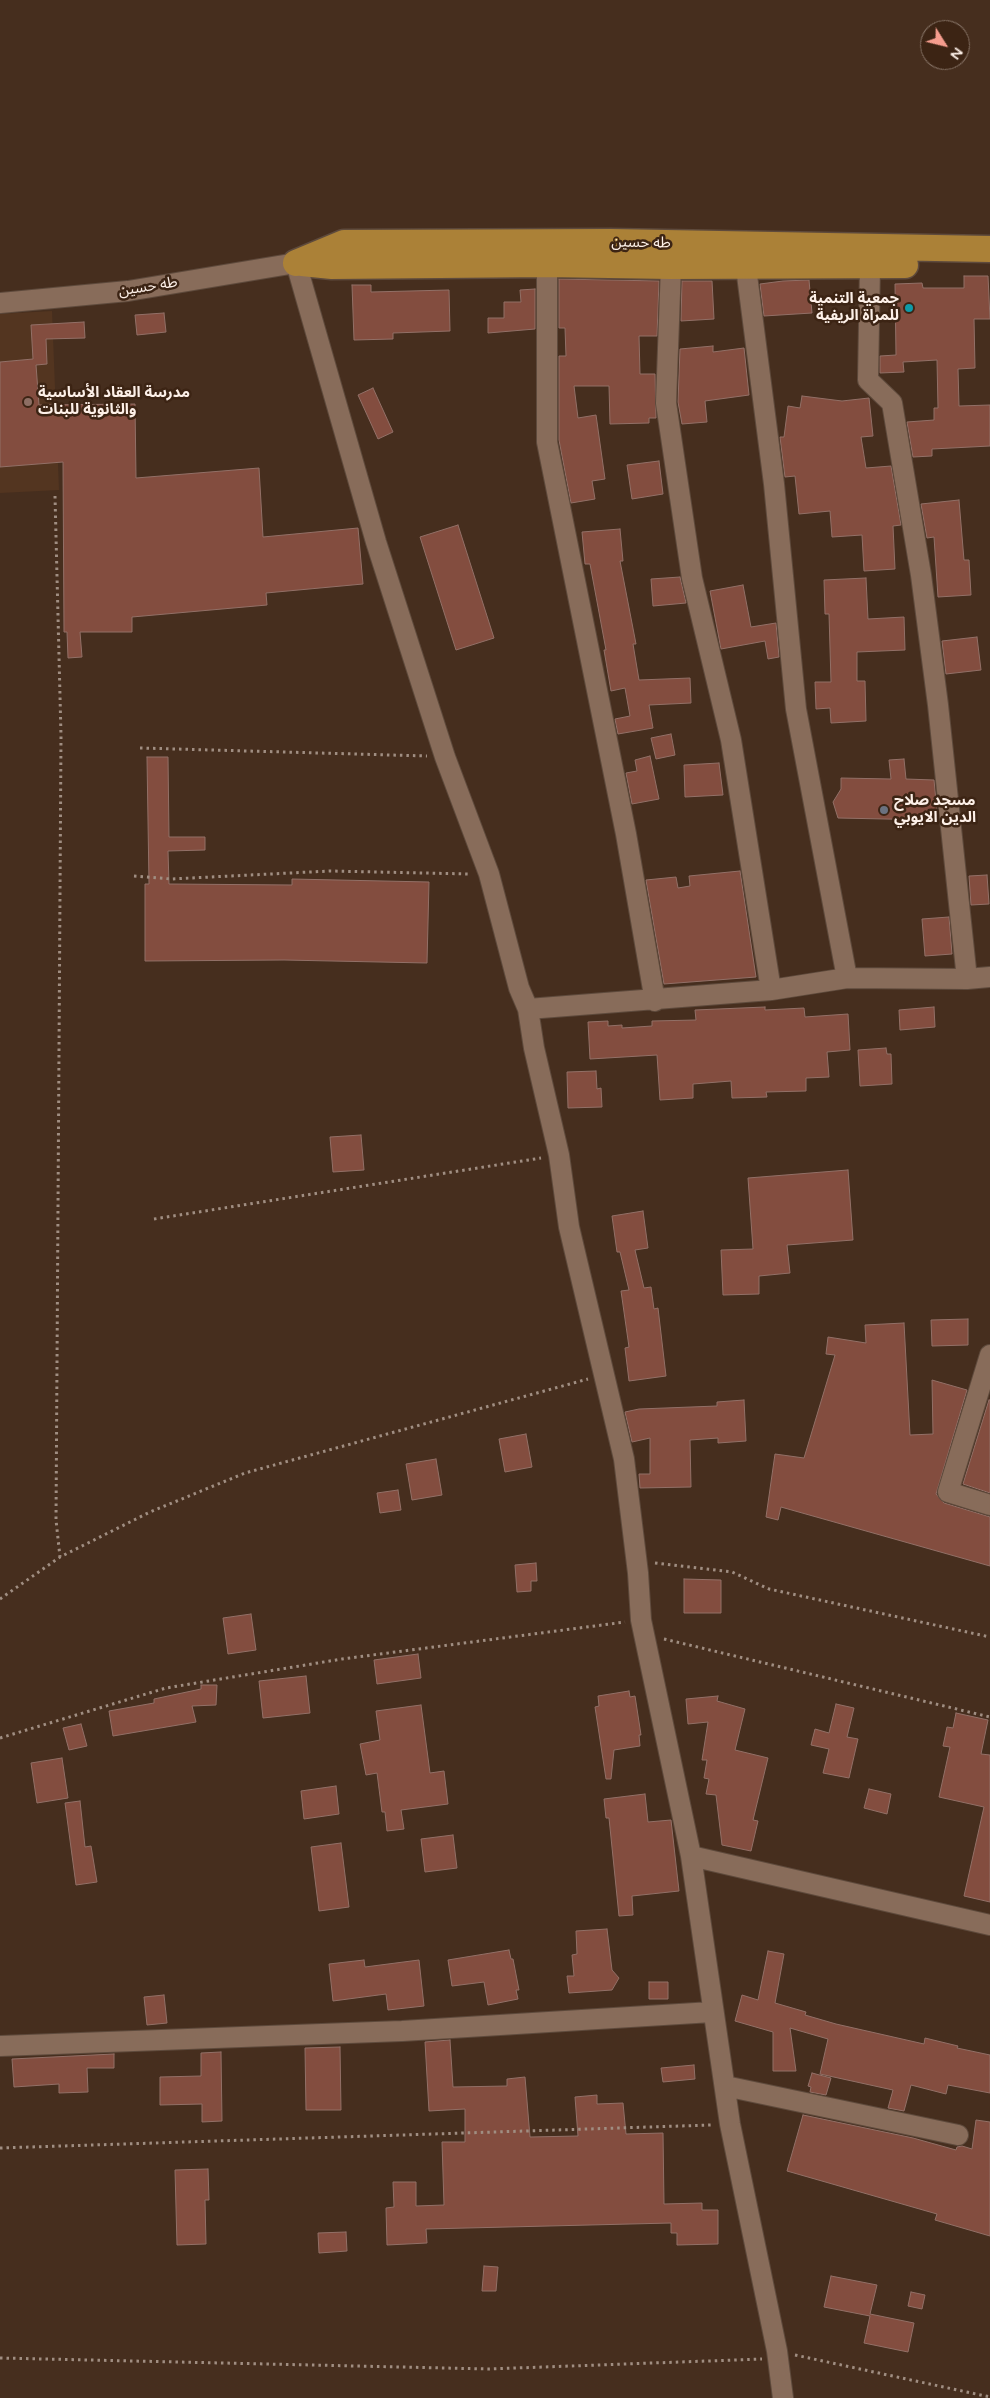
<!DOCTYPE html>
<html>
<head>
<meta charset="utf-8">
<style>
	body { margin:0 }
	#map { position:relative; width:990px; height:2398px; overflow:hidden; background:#462e1e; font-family:"Varela Round",sans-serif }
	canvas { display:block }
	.north { position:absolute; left:920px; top:20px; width:50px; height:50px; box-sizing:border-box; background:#3c2414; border:1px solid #897669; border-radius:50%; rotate:126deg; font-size:14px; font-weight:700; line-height:20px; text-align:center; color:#fdf0e8 }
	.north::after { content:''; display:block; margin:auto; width:18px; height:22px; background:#f59d8e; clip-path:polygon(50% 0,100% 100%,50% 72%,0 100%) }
</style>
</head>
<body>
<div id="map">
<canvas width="990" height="2398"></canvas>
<div class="north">N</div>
</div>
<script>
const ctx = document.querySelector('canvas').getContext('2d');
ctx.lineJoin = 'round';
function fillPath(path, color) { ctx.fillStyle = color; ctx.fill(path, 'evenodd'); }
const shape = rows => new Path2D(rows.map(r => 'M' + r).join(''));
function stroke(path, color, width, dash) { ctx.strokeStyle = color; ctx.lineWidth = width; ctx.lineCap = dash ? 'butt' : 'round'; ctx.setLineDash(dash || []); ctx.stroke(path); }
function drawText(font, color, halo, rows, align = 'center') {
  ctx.font = font + ' "Varela Round","Noto Sans Arabic",sans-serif'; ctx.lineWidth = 5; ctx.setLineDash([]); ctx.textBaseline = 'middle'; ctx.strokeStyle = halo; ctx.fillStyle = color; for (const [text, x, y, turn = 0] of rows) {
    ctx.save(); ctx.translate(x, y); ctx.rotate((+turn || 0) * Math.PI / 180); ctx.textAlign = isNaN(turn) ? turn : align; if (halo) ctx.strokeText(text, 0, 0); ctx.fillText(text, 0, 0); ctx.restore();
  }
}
const built = shape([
	[52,311,59,490,0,493,0,314]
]);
const building = shape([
	[964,276,988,276,990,319,974,319,975,368,958,369,959,406,990,405,990,446,932,449,932,456,913,457,907,422,934,420,934,408,938,408,937,360,903,362,904,372,880,373,880,356,896,355,895,284,922,283,923,288,964,288,964,276],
	[559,279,659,281,657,336,639,336,640,374,655,374,656,418,649,418,649,423,610,424,609,386,574,386,578,418,596,415,605,479,592,481,595,499,571,503,559,440,559,356,566,356,565,328,559,328,559,279],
	[809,280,812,313,764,316,760,284,783,281,809,280],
	[682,281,712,281,714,319,681,321,682,281],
	[352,285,371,285,371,292,449,290,450,331,393,333,393,339,354,340,352,285],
	[535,289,535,329,488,333,488,318,504,318,504,302,521,302,520,290,535,289],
	[164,313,166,332,137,335,135,315,164,313],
	[84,322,85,338,46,339,47,364,36,365,39,405,135,404,136,478,259,468,263,537,358,528,363,584,266,593,267,605,132,617,132,632,80,632,82,657,68,658,67,632,64,632,63,462,0,467,0,362,33,359,31,325,84,322],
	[713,346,713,352,744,348,749,395,705,401,707,422,682,424,678,402,680,349,713,346],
	[373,388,393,432,378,439,358,395,373,388],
	[802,396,842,401,869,398,873,436,861,437,866,468,891,466,901,525,893,526,895,569,864,571,862,535,832,537,830,511,799,514,795,476,785,477,780,437,784,437,788,406,800,408,802,396],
	[659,461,663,494,632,499,627,465,659,461],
	[959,500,964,560,969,560,971,595,938,597,934,537,927,538,921,504,959,500],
	[458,525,494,638,456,650,420,537,458,525],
	[620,529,623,561,620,561,636,644,633,644,639,680,690,678,691,703,649,705,653,728,618,734,615,719,630,716,625,688,611,691,604,650,606,650,590,564,585,564,582,532,620,529],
	[680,577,686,603,653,606,651,579,680,577],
	[866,578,868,619,904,617,905,650,857,652,857,681,865,681,866,721,831,723,830,708,816,709,815,682,831,682,829,614,825,614,824,580,866,578],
	[743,585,751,627,776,623,779,657,768,659,765,641,721,649,710,591,743,585],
	[977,637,981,670,946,674,942,641,977,637],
	[671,734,675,755,656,759,651,738,671,734],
	[650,756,659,799,632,804,626,773,637,771,635,760,650,756],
	[147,757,168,757,169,837,205,837,205,850,168,851,169,884,292,885,292,879,429,882,427,963,284,960,145,961,145,884,149,884,147,757],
	[904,759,906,779,934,780,937,812,933,812,933,820,838,818,833,802,841,789,841,778,891,779,889,760,904,759],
	[719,763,723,795,685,797,684,765,719,763],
	[740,871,756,977,664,984,646,880,676,877,678,888,690,886,689,876,740,871],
	[987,875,989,904,971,905,969,876,987,875],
	[949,917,952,954,925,956,922,919,949,917],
	[765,1007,765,1010,804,1008,805,1017,848,1014,850,1050,827,1052,829,1077,806,1078,806,1091,766,1092,767,1097,732,1098,731,1081,693,1084,693,1098,660,1100,657,1055,590,1059,588,1022,608,1021,608,1026,622,1025,622,1028,652,1026,652,1021,696,1020,695,1010,765,1007],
	[934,1007,935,1027,900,1030,899,1010,934,1007],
	[886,1048,887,1054,891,1054,892,1084,860,1086,858,1050,886,1048],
	[596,1071,597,1089,601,1088,602,1107,568,1108,567,1072,596,1071],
	[361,1135,364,1170,333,1172,330,1137,361,1135],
	[848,1170,853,1240,787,1245,790,1273,759,1276,759,1294,723,1295,721,1250,753,1249,748,1178,848,1170],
	[643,1211,648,1248,635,1250,644,1288,651,1287,654,1309,658,1308,666,1376,629,1381,625,1348,629,1347,621,1291,629,1290,620,1252,617,1252,612,1216,643,1211],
	[968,1319,968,1345,932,1346,931,1320,968,1319],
	[904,1323,910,1435,933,1434,932,1380,967,1390,936,1494,944,1503,990,1517,990,1566,781,1507,778,1520,766,1517,775,1454,804,1458,835,1355,826,1354,828,1337,866,1343,865,1325,904,1323],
	[744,1400,746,1441,718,1443,718,1438,690,1440,691,1487,640,1488,639,1474,650,1474,650,1438,632,1442,625,1412,639,1409,717,1406,717,1402,744,1400],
	[989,1400,990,1400,990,1493,963,1484,989,1400],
	[526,1434,532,1467,505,1472,499,1439,526,1434],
	[436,1459,442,1495,412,1500,406,1464,436,1459],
	[398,1490,401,1510,380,1513,377,1493,398,1490],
	[536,1563,537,1581,531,1581,531,1591,517,1592,515,1565,536,1563],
	[684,1579,721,1580,721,1613,684,1613,684,1579],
	[251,1614,256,1650,228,1654,223,1618,251,1614],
	[418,1654,421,1678,377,1684,374,1660,418,1654],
	[306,1676,310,1713,263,1718,259,1681,306,1676],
	[201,1685,217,1685,216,1705,192,1706,196,1722,113,1736,109,1711,154,1703,154,1699,201,1689,201,1685],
	[629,1691,630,1697,635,1696,641,1735,639,1735,640,1746,614,1750,611,1779,606,1779,595,1707,599,1706,598,1696,629,1691],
	[718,1696,717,1701,745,1709,735,1750,768,1758,753,1820,758,1821,751,1851,722,1845,716,1795,706,1794,709,1779,704,1778,707,1760,702,1760,708,1722,688,1724,686,1699,718,1696],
	[836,1704,854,1708,847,1737,858,1739,849,1778,823,1773,829,1749,811,1745,815,1729,829,1733,836,1704],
	[421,1705,430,1773,444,1771,448,1804,401,1810,404,1829,387,1831,385,1812,382,1812,377,1773,366,1775,360,1744,380,1740,376,1711,421,1705],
	[956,1713,988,1720,981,1754,990,1755,990,1902,964,1896,984,1807,939,1797,950,1747,943,1746,947,1727,953,1728,956,1713],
	[81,1724,87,1746,69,1750,63,1728,81,1724],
	[62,1758,68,1798,37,1803,31,1763,62,1758],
	[336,1786,339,1814,304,1819,301,1791,336,1786],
	[869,1789,891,1794,887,1814,864,1808,869,1789],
	[645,1794,648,1822,671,1820,679,1891,632,1896,633,1915,619,1916,609,1818,606,1818,604,1799,645,1794],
	[80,1801,85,1847,91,1846,97,1882,76,1885,65,1803,80,1801],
	[453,1835,457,1868,425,1872,421,1839,453,1835],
	[341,1843,349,1907,319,1911,311,1847,341,1843],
	[607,1929,612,1970,619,1978,612,1990,569,1993,567,1976,574,1976,572,1955,577,1954,576,1931,607,1929],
	[509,1950,511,1959,513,1959,519,1990,516,1990,518,1999,488,2005,484,1982,452,1986,448,1960,509,1950],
	[768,1951,784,1954,775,2003,806,2012,805,2015,836,2024,924,2044,925,2038,958,2046,957,2048,990,2055,990,2093,948,2085,946,2094,911,2085,904,2111,888,2108,893,2090,820,2074,828,2039,790,2028,796,2071,773,2071,773,2032,735,2021,742,1995,758,2000,768,1951],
	[364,1960,365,1967,419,1960,424,2006,388,2010,386,1994,333,2001,329,1964,364,1960],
	[649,1982,668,1982,668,1999,649,1999,649,1982],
	[164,1995,167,2023,147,2025,144,1997,164,1995],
	[450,2040,453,2087,507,2086,507,2079,525,2077,530,2137,578,2136,575,2097,597,2095,597,2104,623,2103,626,2134,663,2133,664,2204,702,2203,702,2210,718,2210,718,2244,677,2245,677,2233,671,2233,671,2223,426,2229,427,2243,387,2245,386,2208,394,2207,393,2182,416,2182,416,2206,444,2205,442,2142,465,2142,465,2109,429,2111,425,2042,450,2040],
	[340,2047,341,2110,306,2110,305,2048,340,2047],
	[221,2052,222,2121,202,2122,202,2104,160,2105,160,2077,201,2076,201,2053,221,2052],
	[114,2054,114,2068,87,2068,88,2092,59,2093,59,2084,14,2087,12,2059,114,2054],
	[694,2065,695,2079,663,2082,661,2068,694,2065],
	[812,2073,831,2078,826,2095,810,2092,811,2087,808,2086,812,2073],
	[803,2115,913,2138,956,2150,957,2147,962,2146,972,2149,976,2120,990,2122,990,2236,935,2220,937,2214,787,2171,803,2115],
	[208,2169,209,2200,205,2200,206,2244,177,2245,175,2170,208,2169],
	[346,2232,347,2251,319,2253,318,2233,346,2232],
	[484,2266,498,2267,496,2291,482,2291,484,2266],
	[831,2276,877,2285,870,2314,914,2323,908,2352,864,2343,870,2316,824,2307,831,2276],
	[911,2292,925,2295,922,2309,908,2306,911,2292]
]);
const path = shape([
	[55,496,61,736,56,1520,60,1557],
	[140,748,427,756],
	[134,876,171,879,330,871,471,874],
	[154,1219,541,1158],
	[655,1563,732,1572,769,1589,990,1637],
	[0,1599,60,1557,150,1512,245,1473,588,1379],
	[664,1639,990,1717],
	[0,1738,166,1688,342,1659,625,1622],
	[0,2148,711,2125],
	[795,2355,990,2397],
	[0,2358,489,2369,762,2359]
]);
const minor = shape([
	[744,252,774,484,796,709,847,978],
	[547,264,547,442,626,834,655,1001],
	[671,266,666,403,692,578,731,740,771,990],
	[870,266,868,380,892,403,921,575,938,705,967,979],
	[0,303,128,291,296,263,376,542,445,757,489,874,519,988,528,1009,534,1048,559,1155,569,1227,624,1459,638,1573,641,1620,691,1856,730,2124,777,2351,783,2398],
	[528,1009,771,990,847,978,967,979,990,977],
	[990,1355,948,1492,990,1505],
	[691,1856,990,1925],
	[0,2046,402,2031,712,2012],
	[725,2086,958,2135]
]);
const major = shape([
	[296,263,344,243,611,242,990,249],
	[302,263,332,266,547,264,671,266,905,265]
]);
const markers = [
	[909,308,5,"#0f9aa8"],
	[28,402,5,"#8d6e63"],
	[884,810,5,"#6b7280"]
];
const streetNames = [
	["طه حسين",641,243,1],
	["طه حسين",148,287,-9]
];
const poiNames = [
	["جمعية التنمية",899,299,"right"],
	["للمراة الريفية",899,316,"right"],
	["مدرسة العقاد الأساسية",38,393],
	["والثانوية للبنات",38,410],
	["مسجد صلاح",894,801],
	["الدين الايوبي",894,818]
];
fillPath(built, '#533520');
fillPath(building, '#834d3f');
stroke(building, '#927067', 1);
stroke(minor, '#5e4a3c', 22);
stroke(major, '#5e4a3c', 29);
stroke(path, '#a08e82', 3, [2.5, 4]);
stroke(minor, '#886c5a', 20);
stroke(major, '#ab8137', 26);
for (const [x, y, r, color] of markers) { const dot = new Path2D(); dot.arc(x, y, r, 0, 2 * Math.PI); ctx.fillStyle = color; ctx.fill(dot); stroke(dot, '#3c2414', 2); }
drawText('15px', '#fdf0e8', '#3c2414', streetNames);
drawText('bold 15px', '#fdf0e8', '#3c2414', poiNames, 'left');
</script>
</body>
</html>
